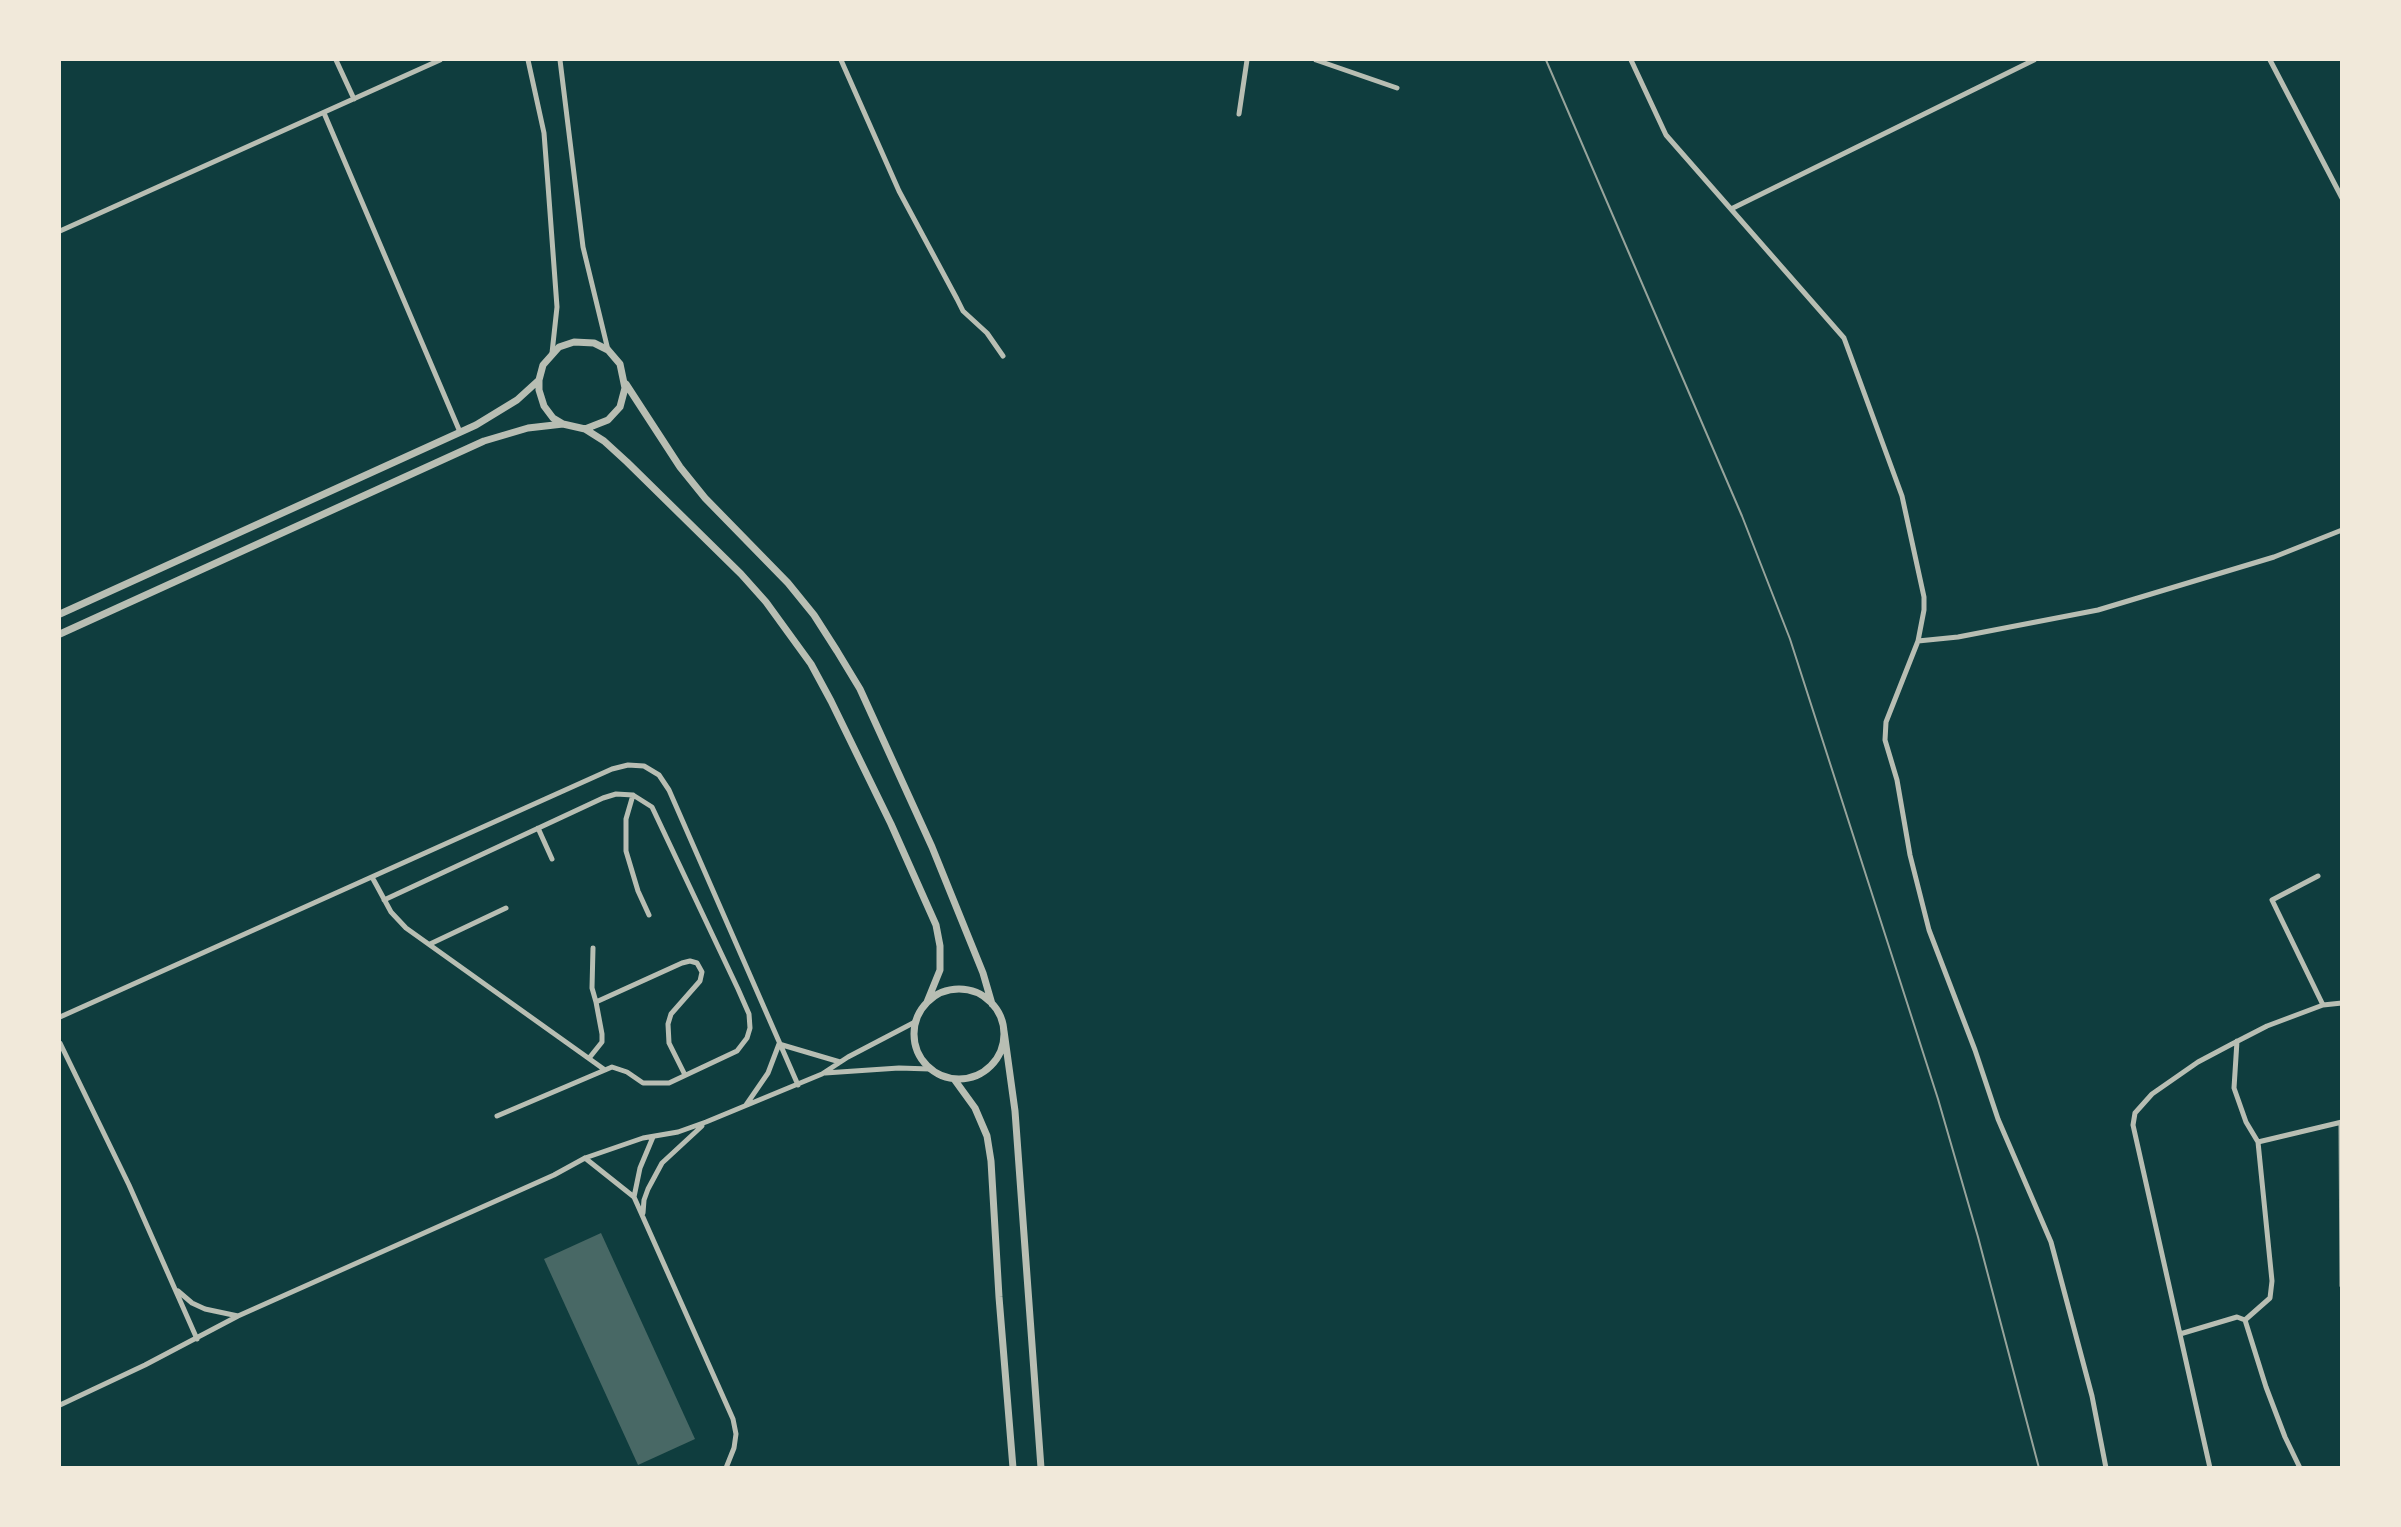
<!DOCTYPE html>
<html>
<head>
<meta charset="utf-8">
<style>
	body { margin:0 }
	#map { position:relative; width:2401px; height:1527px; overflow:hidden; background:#0f3d3e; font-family:"IBM Plex Sans",sans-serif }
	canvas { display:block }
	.frame { position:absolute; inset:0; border:61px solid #f1e9da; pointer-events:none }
</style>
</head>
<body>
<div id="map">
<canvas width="2401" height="1527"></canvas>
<div class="frame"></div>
</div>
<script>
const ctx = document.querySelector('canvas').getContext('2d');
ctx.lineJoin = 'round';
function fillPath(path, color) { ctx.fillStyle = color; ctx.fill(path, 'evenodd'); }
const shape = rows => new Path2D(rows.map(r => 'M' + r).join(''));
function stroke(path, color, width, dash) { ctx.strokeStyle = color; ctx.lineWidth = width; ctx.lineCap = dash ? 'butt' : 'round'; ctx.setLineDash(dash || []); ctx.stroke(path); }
const building = shape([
	[601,1233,695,1439,638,1465,544,1259]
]);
const minor = shape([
	[336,60,354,99],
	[528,60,544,133,548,185,557,307,552,353],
	[560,60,583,247,608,350],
	[841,60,899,191,957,299,963,311,987,333,1003,356],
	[1316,60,1397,88],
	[1631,60,1666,135,1844,338,1902,496,1924,597,1924,610,1918,641,1886,722,1885,740,1897,780,1910,855,1929,930,1975,1050,1998,1119,2051,1242,2092,1396,2106,1468],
	[2270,60,2342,198],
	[324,113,460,432],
	[1239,114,1247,60],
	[1731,209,2034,60],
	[60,231,440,60],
	[1918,641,1958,637,2098,610,2274,557,2342,530],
	[633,795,626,819,626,851,638,891,649,915],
	[538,828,552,859],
	[2318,876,2272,900,2323,1005],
	[372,877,378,888,391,912,406,928,605,1070,612,1067,627,1072,643,1083,669,1083,737,1051,747,1038,750,1028,749,1014,738,989,652,807,633,795,616,794,603,798,384,900],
	[430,944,506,908],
	[593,948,592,988,596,1002,682,963,690,961,697,963,702,972,700,981,671,1014,668,1024,669,1043,685,1075],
	[60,1017,612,769,628,765,644,766,659,775,669,790,798,1085],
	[2237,1041,2234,1088,2246,1122,2258,1142,2342,1122],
	[60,1043,129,1185,197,1339],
	[590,1057,602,1042,602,1034,596,1002],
	[825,1073,899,1068,930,1069],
	[746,1105,768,1073,779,1044,840,1062],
	[497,1116,605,1070],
	[2341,1122,2342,1286],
	[585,1158,634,1197,733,1419,736,1434,734,1448,726,1468],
	[634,1197,640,1168,653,1137],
	[643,1213,644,1200,648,1189,662,1163,702,1126],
	[178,1291,192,1303,205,1309,238,1316],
	[2245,1320,2266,1387,2285,1437,2300,1468],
	[2180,1334,2237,1317,2245,1320,2270,1298,2272,1281,2258,1142],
	[60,1405,145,1365,238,1316,554,1175,585,1158,643,1138,678,1132,706,1122,822,1074,848,1057,915,1022],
	[2210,1468,2133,1125,2135,1113,2152,1094,2198,1062,2232,1044,2267,1026,2323,1005,2342,1003]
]);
const tertiary = shape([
	[626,384,680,467,705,498,788,583,814,615,837,651,860,689,932,847,983,973,992,1004],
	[585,429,604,441,627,462,741,574,766,602,811,664,831,701,891,824,936,925,940,946,940,970,927,1002],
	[60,614,476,425,517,400,539,380,543,365,559,347,574,342,594,343,608,350,620,364,625,388,620,407,608,420,585,429,563,424,553,418,544,406,539,390,539,380],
	[60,634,484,441,528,428,563,424],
	'914 1034a45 45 0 1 1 90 0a45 45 0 1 1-90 0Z',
	[1004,1031,1015,1111,1041,1468],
	[954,1079,975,1108,987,1136,991,1161,999,1297,1013,1468]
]);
const tram = shape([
	[1546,60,1742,516,1790,639,1938,1099,1978,1237,2039,1468]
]);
fillPath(building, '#486865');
stroke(minor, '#b8beb3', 5);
stroke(tertiary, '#b8beb3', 7);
stroke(tram, '#97a49c', 2);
</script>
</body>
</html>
